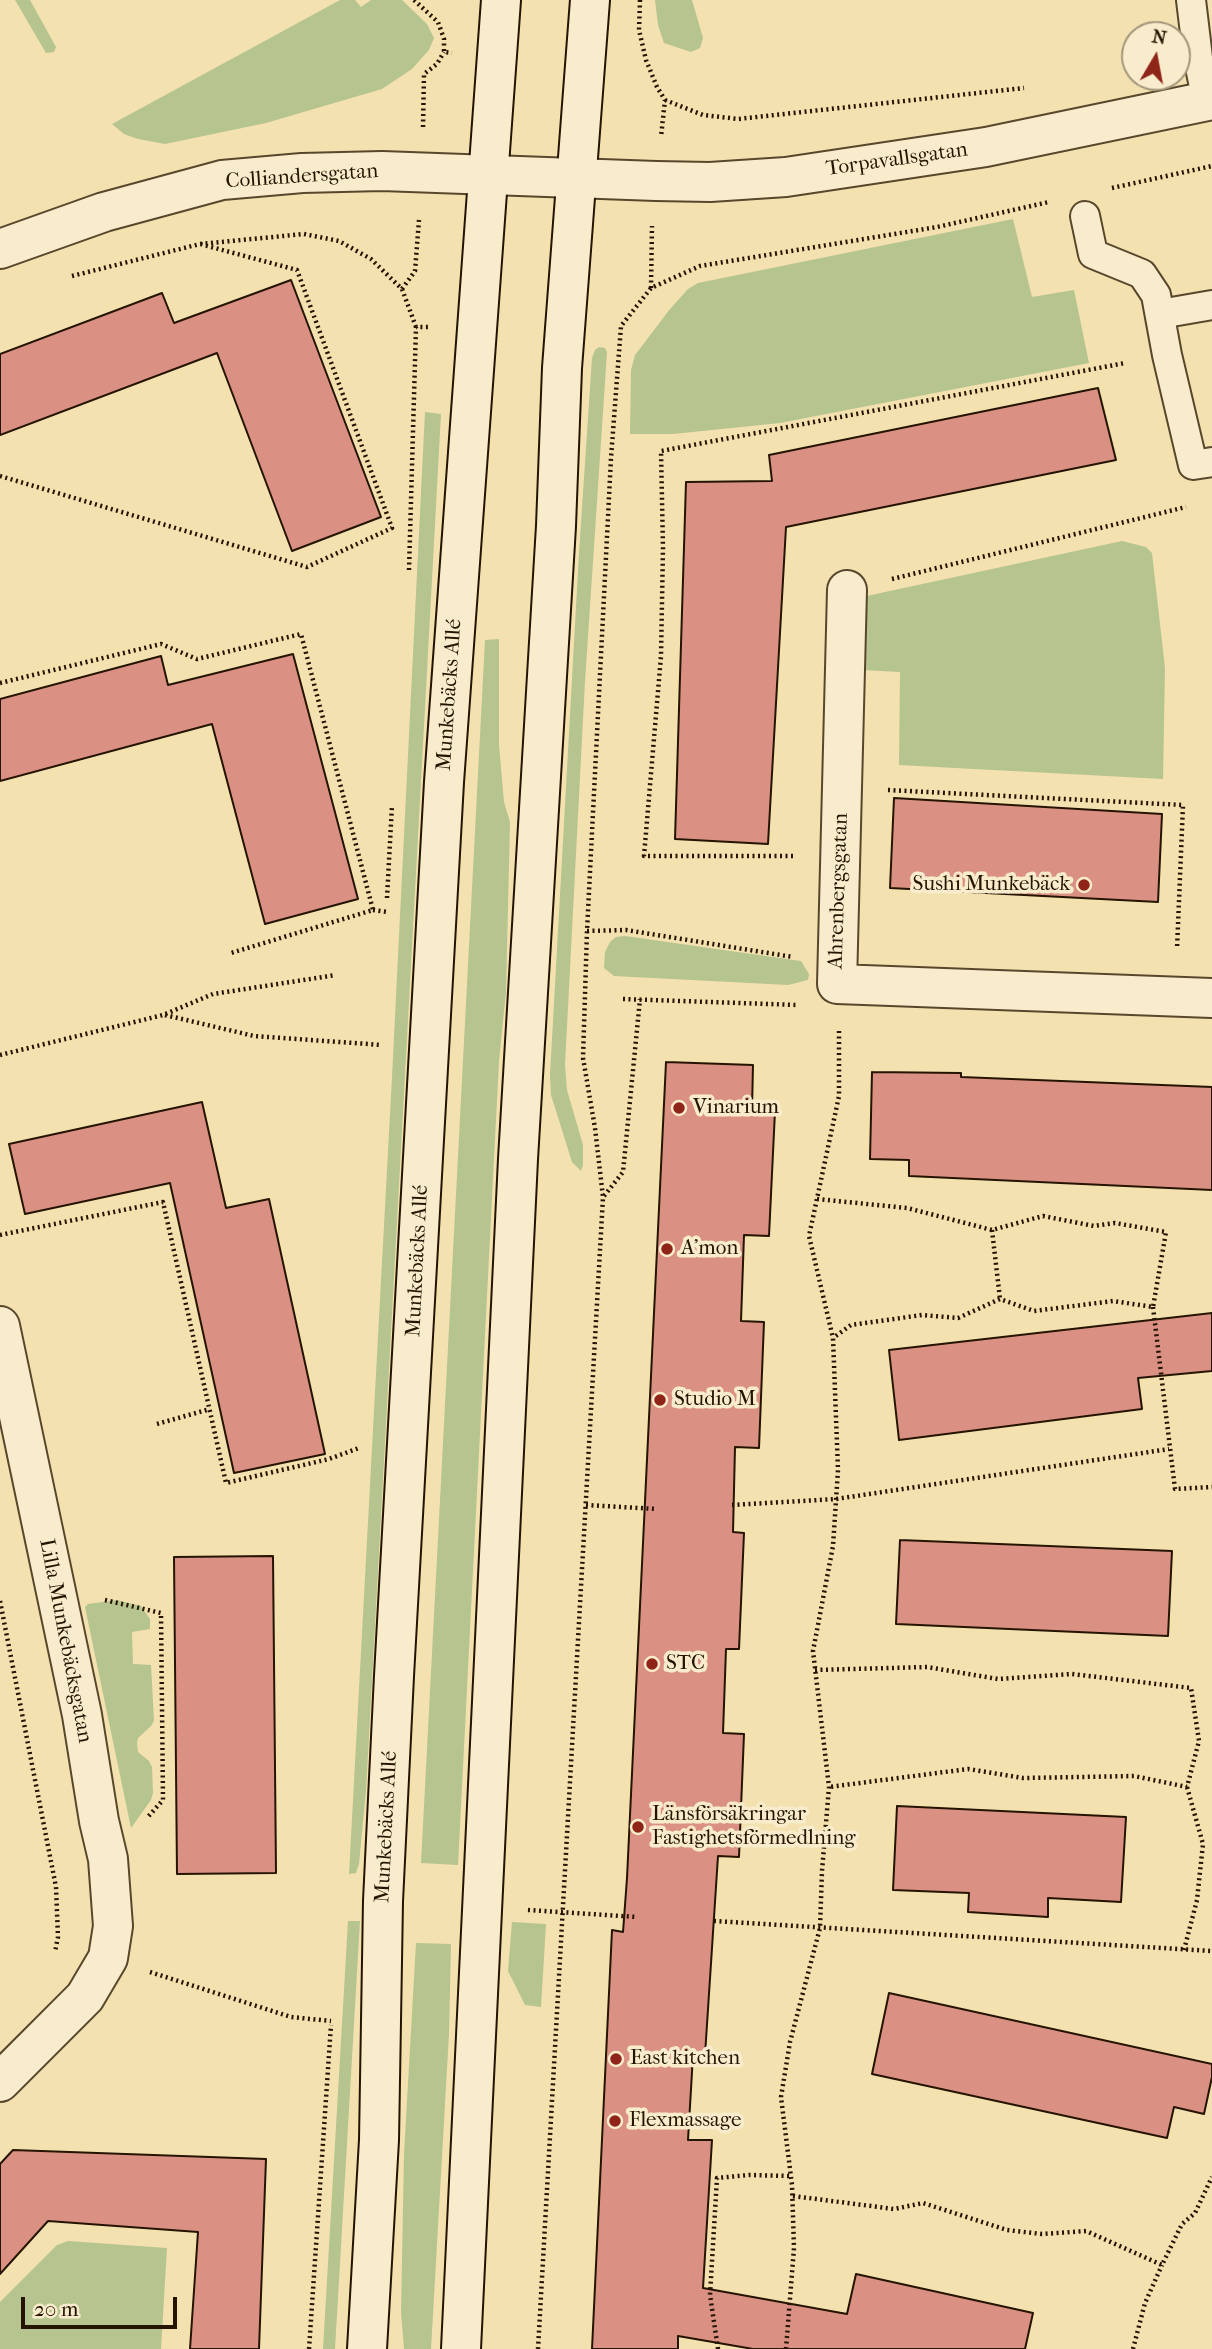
<!DOCTYPE html>
<html>
<head>
<meta charset="utf-8">
<style>
	body { margin:0 }
	#map { position:relative; width:1212px; height:2349px; overflow:hidden; background:#f4e1b0; font-family:"IM FELL French Canon",serif }
	canvas { display:block }
	.north { position:absolute; left:1121px; top:21px; width:70px; height:70px; box-sizing:border-box; background:#f8eccc; border:2px solid #a3967a; border-radius:50%; rotate:10deg; font-size:19px; font-weight:700; line-height:28px; text-align:center; color:#241400 }
	.north::after { content:''; display:block; margin:auto; width:24px; height:32px; background:#8f2418; clip-path:polygon(50% 0,100% 100%,50% 72%,0 100%) }
	.scale { position:absolute; left:21px; top:2297px; width:156px; height:32px; box-sizing:border-box; border:4px solid #241400; border-top:0; padding-left:9px; font-size:21px; line-height:24px; white-space:nowrap; color:#241400; -webkit-text-stroke:5px #f8eccc; paint-order:stroke }
</style>
</head>
<body>
<div id="map">
<canvas width="1212" height="2349"></canvas>
<div class="north">N</div>
<div class="scale">20 m</div>
</div>
<script>
const ctx = document.querySelector('canvas').getContext('2d');
ctx.lineJoin = 'round';
function fillPath(path, color) { ctx.fillStyle = color; ctx.fill(path, 'evenodd'); }
const shape = rows => new Path2D(rows.map(r => 'M' + r).join(''));
function stroke(path, color, width, dash) { ctx.strokeStyle = color; ctx.lineWidth = width; ctx.lineCap = dash ? 'butt' : 'round'; ctx.setLineDash(dash || []); ctx.stroke(path); }
function drawText(font, color, halo, rows, align = 'center') {
  ctx.font = font + ' "IM FELL French Canon",serif'; ctx.lineWidth = 7; ctx.setLineDash([]); ctx.textBaseline = 'middle'; ctx.strokeStyle = halo; ctx.fillStyle = color; for (const [text, x, y, turn = 0] of rows) {
    ctx.save(); ctx.translate(x, y); ctx.rotate((+turn || 0) * Math.PI / 180); ctx.textAlign = isNaN(turn) ? turn : align; if (halo) ctx.strokeText(text, 0, 0); ctx.fillText(text, 0, 0); ctx.restore();
  }
}
const green = shape([
	[15,0,30,0,56,47,54,52,46,53],
	[340,0,355,0,361,7,371,0,402,0,427,24,434,38,429,50,412,69,382,89,266,123,165,144,138,139,124,134,112,124],
	[655,0,692,0,703,38,700,48,691,52,664,43,658,25],
	[1013,219,1032,297,1074,290,1089,363,780,423,673,434,630,434,631,370,635,355,670,309,688,289,698,283],
	[599,347,605,348,607,352,585,681,565,1065,567,1090,583,1145,583,1165,581,1171,572,1162,551,1095,550,1075,579,553,592,358,595,350],
	[425,412,441,414,366,1791,359,1864,356,1873,349,1874,392,1077],
	[1122,541,1146,547,1152,553,1165,668,1163,779,899,765,900,672,861,670,862,597],
	[499,639,499,745,504,802,510,822,506,992,499,1061,458,1865,421,1863,485,640],
	[625,936,801,961,809,974,808,980,788,985,614,976,604,968,605,952,610,942,616,937],
	[117,1600,141,1606,150,1619,150,1629,132,1632,133,1664,151,1665,154,1721,151,1726,138,1738,137,1743,138,1752,149,1761,152,1767,153,1793,151,1800,131,1828,85,1607,88,1604],
	[348,1921,360,1921,335,2349,323,2349],
	[512,1922,546,1924,541,2007,525,2005,508,1971],
	[416,1943,451,1944,449,2034,431,2349,404,2349,401,2312,404,2154],
	[68,2241,167,2248,161,2349,0,2349,0,2302,57,2245]
]);
const building = shape([
	[291,280,381,517,292,551,217,353,0,435,0,354,162,293,174,323,291,280],
	[1098,388,1116,460,786,527,768,844,675,839,686,482,772,481,769,455,1098,388],
	[293,654,358,899,265,924,212,724,0,781,0,699,161,656,168,685,293,654],
	[894,798,1162,814,1158,902,890,888,894,798],
	[666,1062,753,1065,752,1110,775,1111,769,1236,744,1235,741,1321,764,1322,759,1448,735,1447,733,1532,744,1533,739,1649,726,1649,723,1733,744,1734,739,1857,718,1856,705,2055,693,2055,688,2140,712,2140,703,2288,847,2314,856,2274,1033,2313,1025,2349,753,2349,678,2336,678,2349,592,2349,612,1930,623,1932,627,1878,666,1062],
	[872,1072,961,1073,961,1077,1212,1087,1212,1190,909,1176,909,1160,870,1159,872,1072],
	[202,1102,226,1208,269,1199,325,1454,234,1473,170,1183,25,1214,9,1144,202,1102],
	[1212,1313,1212,1371,1138,1378,1142,1409,899,1440,889,1350,1212,1313],
	[900,1540,1172,1551,1168,1636,896,1624,900,1540],
	[273,1556,276,1873,177,1874,174,1557,273,1556],
	[897,1806,1126,1817,1121,1902,1048,1898,1048,1917,968,1912,969,1893,893,1890,897,1806],
	[889,1993,1212,2064,1212,2077,1204,2114,1174,2107,1167,2138,872,2074,889,1993],
	[13,2150,266,2159,259,2349,190,2349,198,2232,48,2221,0,2274,0,2164,13,2150]
]);
const path = shape([
	[414,0,438,22,444,39,444,52,452,53],
	[640,0,639,30,646,60,657,87,665,100,661,137],
	[665,100,703,115,738,119,1024,88],
	[423,127,424,74,437,64,444,52],
	[1112,188,1212,166],
	[72,276,200,244,304,234,339,241,371,259,402,289,416,327],
	[651,288,652,226],
	[402,289,415,271,419,220],
	[0,476,307,567,392,528,297,270,200,244],
	[409,570,416,327,431,327],
	[892,579,1186,507],
	[0,683,161,644,197,659,301,634,373,910,231,953],
	[888,790,1183,805,1177,949],
	[793,856,644,856,661,656,663,548,661,451,1125,363],
	[387,898,392,805],
	[373,910,387,912],
	[587,931,626,930,793,957],
	[623,999,797,1005],
	[165,1015,254,1036,382,1045],
	[0,1055,163,1015,213,994,336,975],
	[604,1196,623,1172,640,999],
	[817,1199,907,1208,992,1230,1043,1216,1094,1226,1115,1223,1166,1232,1153,1307,1113,1301,1034,1311,1000,1299,958,1318,922,1315,851,1325,833,1338],
	[992,1230,1000,1299],
	[0,1235,163,1202,226,1483,329,1459,359,1448],
	[1153,1307,1175,1489,1212,1487],
	[157,1424,210,1409],
	[586,1505,657,1509],
	[732,1505,836,1499,1169,1449],
	[105,1600,161,1613,163,1800,147,1818],
	[0,1601,56,1887,58,1937,55,1952],
	[815,1670,927,1667,998,1679,1072,1674,1191,1688,1199,1741,1187,1787,1134,1776,1023,1778,968,1769,829,1787],
	[528,1910,637,1917],
	[714,1921,1212,1951],
	[1184,1950,1197,1900,1203,1844,1187,1787],
	[150,1972,291,2017,331,2021],
	[793,2196,894,2209,923,2203,1007,2230,1042,2234,1086,2231,1162,2265,1182,2224,1195,2213,1212,2177],
	[309,2349,331,2025],
	[538,2349,603,1197,595,1128,583,1058,587,931,611,458,621,326,651,288,700,266,937,227,1049,202],
	[718,2349,710,2295,717,2178,749,2175,791,2176],
	[786,2349,794,2248,792,2185,781,2097,790,2042,820,1928,822,1871,829,1787,813,1651,833,1546,838,1470,833,1338,809,1236,839,1096,839,1029],
	[1133,2349,1145,2303,1162,2265]
]);
const lane = shape([
	[1191,0,1198,58,1207,101],
	[1085,216,1093,254,1142,274,1156,295,1167,355,1193,465,1212,462],
	[1160,314,1212,305]
]);
const street = shape([
	[0,249,104,212,222,180,302,173,382,171,656,181,710,182,786,177,986,147,1212,100],
	[847,590,837,984,1212,998],
	[0,1326,82,1715,99,1821,108,1859,113,1926,108,1958,85,1997,0,2082]
]);
const secondary = shape([
	[367,2349,379,2140,383,1901,394,1676,444,782,501,0],
	[461,2349,518,1159,556,526,562,368,590,0]
]);
const markers = [
	[1084,885,7,"#8f2418"],
	[679,1108,7,"#8f2418"],
	[667,1249,7,"#8f2418"],
	[660,1400,7,"#8f2418"],
	[652,1664,7,"#8f2418"],
	[638,1827,7,"#8f2418"],
	[616,2059,7,"#8f2418"],
	[615,2121,7,"#8f2418"]
];
const streetNames = [
	["Torpavallsgatan",897,160,-8],
	["Colliandersgatan",302,177,-4],
	["Munkebäcks Allé",450,695,-86],
	["Ahrenbergsgatan",839,891,-88],
	["Munkebäcks Allé",418,1261,-87],
	["Lilla Munkebäcksgatan",65,1641,79],
	["Munkebäcks Allé",387,1827,-87]
];
const poiNames = [
	["Sushi Munkebäck",1070,885,"right"],
	["Vinarium",693,1108],
	["A'mon",681,1249],
	["Studio M",674,1400],
	["STC",666,1664],
	["Länsförsäkringar",652,1815],
	["Fastighetsförmedlning",652,1839],
	["East kitchen",630,2059],
	["Flexmassage",629,2121]
];
fillPath(green, '#b6c48f');
fillPath(building, '#da9183');
stroke(building, '#241400', 2);
stroke(lane, '#58472c', 32);
stroke(street, '#58472c', 42);
stroke(secondary, '#241400', 42);
stroke(path, '#241400', 4.5, [2, 3.5]);
stroke(lane, '#f8eccc', 28);
stroke(street, '#f8eccc', 38);
stroke(secondary, '#f8eccc', 38);
for (const [x, y, r, color] of markers) { const dot = new Path2D(); dot.arc(x, y, r, 0, 2 * Math.PI); ctx.fillStyle = color; ctx.fill(dot); stroke(dot, '#f8eccc', 2.5); }
drawText('21px', '#241400', '#f8eccc', streetNames);
drawText('21px', '#241400', '#f8eccc', poiNames, 'left');
</script>
</body>
</html>
